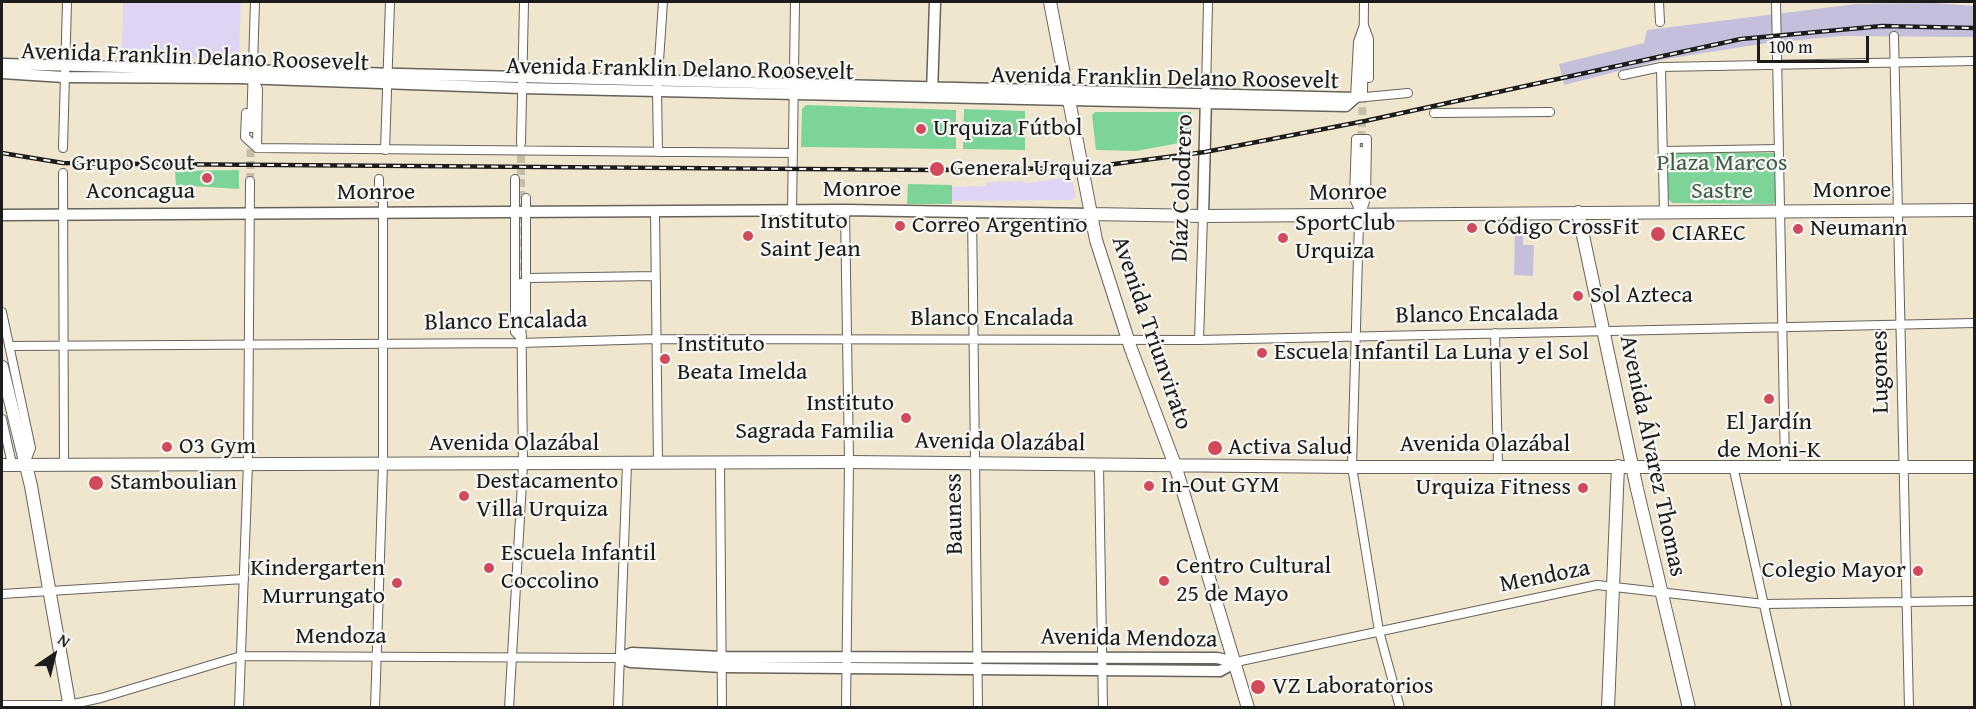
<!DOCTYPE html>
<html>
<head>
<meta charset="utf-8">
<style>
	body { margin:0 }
	#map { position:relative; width:1976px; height:709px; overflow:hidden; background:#efe6cd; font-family:"Gentium Book Plus",serif }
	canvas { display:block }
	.frame { position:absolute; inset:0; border:3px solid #1c1c1c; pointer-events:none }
	.north { position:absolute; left:24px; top:625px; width:60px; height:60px; -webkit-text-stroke:4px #f6f6f2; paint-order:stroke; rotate:35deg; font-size:16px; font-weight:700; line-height:24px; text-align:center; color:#1c1c1c }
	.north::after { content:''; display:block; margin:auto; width:21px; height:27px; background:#1c1c1c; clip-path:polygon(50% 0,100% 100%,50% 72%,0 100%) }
	.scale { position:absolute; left:1757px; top:36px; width:112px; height:27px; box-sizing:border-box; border:3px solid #1c1c1c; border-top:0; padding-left:8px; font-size:18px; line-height:21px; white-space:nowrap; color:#1c1c1c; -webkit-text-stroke:4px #f6f6f2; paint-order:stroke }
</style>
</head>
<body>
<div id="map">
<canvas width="1976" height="709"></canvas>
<div class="frame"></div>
<div class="north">N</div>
<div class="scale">100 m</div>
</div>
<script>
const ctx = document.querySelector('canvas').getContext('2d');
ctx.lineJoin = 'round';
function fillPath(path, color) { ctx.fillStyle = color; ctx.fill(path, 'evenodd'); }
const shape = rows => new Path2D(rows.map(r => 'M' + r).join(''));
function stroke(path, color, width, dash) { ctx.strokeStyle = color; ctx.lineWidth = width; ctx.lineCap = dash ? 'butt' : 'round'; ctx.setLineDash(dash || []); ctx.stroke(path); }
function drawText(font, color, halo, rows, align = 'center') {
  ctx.font = font + ' "Gentium Book Plus",serif'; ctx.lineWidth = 4.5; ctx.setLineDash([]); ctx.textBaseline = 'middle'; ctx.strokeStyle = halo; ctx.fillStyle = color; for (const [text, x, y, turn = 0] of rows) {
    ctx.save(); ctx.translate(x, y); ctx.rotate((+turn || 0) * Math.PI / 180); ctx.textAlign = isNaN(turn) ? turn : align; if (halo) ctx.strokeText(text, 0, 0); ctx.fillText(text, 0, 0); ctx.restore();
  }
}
const built = shape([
	[123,2,241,2,239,56,235,59,122,56],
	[1072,177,1075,196,1072,200,952,201,952,187,986,186,987,182,1022,181,1026,183]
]);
const industrial = shape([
	[1934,3,1974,6,1974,37,1842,36,1767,43,1666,59,1564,85,1559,64,1644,43,1647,30,1856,4],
	[1515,225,1523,226,1523,245,1534,245,1533,276,1514,275]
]);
const green = shape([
	[806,105,956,110,956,149,801,147,802,109],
	[964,109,1025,111,1025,150,963,149],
	[1095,112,1191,112,1192,138,1190,141,1136,151,1096,150,1092,115],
	[1667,152,1774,153,1776,201,1773,204,1672,203,1668,198],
	[239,170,239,189,176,185,175,171],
	[908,184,952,185,952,204,907,204]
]);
const minorTunnel = shape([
	[1361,151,1363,93],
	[250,181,251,128],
	[521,283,521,146]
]);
const pedestrian = shape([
	[1663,150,1779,148]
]);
const minor = shape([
	[1659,2,1660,22],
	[1776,2,1785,465],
	[1364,25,1358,42,1355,98,1408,93],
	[1365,28,1369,39,1369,78],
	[1894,36,1909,708],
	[1661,67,1664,212],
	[1623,75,1661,67,1974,61],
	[256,84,258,89,257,148],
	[1206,93,1208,2],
	[1363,93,1364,2],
	[246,113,245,137,257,148],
	[1434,113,1550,112],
	[251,128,255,2],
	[1356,139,1367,139,1366,198,1361,214,1354,198,1356,139],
	[521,143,524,2],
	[63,148,67,2],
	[257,148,793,153],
	[385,150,390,2],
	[1361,151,1352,467,1379,631,1400,708],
	[658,152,657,90,663,2],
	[63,173,64,464],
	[515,179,515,332,521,338,522,336],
	[526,198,526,312],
	[845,210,849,462,846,708],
	[792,211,795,2],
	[655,212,658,464],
	[972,212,978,708],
	[527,278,654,276],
	[2,312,31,448,26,461],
	[1495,333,1498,467],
	[1199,340,1203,216],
	[9,346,521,343,656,339,1199,340,1974,323],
	[2,419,12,464],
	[720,464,722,708],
	[1099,466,1103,708],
	[1733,466,1787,708],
	[2,594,244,579],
	[1236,662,1597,585,1764,604,1974,601],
	[2,705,69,705,101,698,241,656,619,658],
	[239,708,248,463,250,181],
	[375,708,383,465,383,198,379,198,379,179],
	[509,708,523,465,521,283],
	[618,708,627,464]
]);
const tertiary = shape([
	[2,64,1355,98],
	[2,73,64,77,240,78,522,88,1346,106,1355,98],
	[932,94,935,2],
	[2,215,845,210,1091,214],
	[1203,216,1206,96],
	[619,658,631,662,723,667,1220,671,1236,662],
	[619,658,632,653,723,657,1217,658,1236,662]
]);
const secondary = shape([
	[1050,2,1096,240,1131,349,1175,465,1248,708],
	[1578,212,1637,489,1689,708],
	[1091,214,1203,216,1974,210],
	[2,367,31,486,70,708],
	[2,465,849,462,1352,467,1974,467],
	[1608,708,1618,466]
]);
const rail = shape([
	[2,153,63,163,145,164,938,170,1084,168,1205,152,1365,121,1741,39,1882,26,1974,28]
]);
const markers = [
	[921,129,6,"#d1495b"],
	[937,169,8,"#d1495b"],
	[207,178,6,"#d1495b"],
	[900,226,6,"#d1495b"],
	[1472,228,6,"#d1495b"],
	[1798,229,6,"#d1495b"],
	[1658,234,8,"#d1495b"],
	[748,236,6,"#d1495b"],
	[1283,238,6,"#d1495b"],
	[1578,296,6,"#d1495b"],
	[1262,353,6,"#d1495b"],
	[665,359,6,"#d1495b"],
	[1769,399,6,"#d1495b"],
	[906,418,6,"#d1495b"],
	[167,447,6,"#d1495b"],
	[1215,448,8,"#d1495b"],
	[96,483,8,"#d1495b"],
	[1149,486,6,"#d1495b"],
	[1583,488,6,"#d1495b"],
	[464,496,6,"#d1495b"],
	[489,568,6,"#d1495b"],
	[1918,571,6,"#d1495b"],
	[1164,581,6,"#d1495b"],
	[397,583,6,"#d1495b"],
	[1258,687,8,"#d1495b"]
];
const streetNames = [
	["Avenida Franklin Delano Roosevelt",195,58,2],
	["Avenida Franklin Delano Roosevelt",680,70,1],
	["Avenida Franklin Delano Roosevelt",1165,79,1],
	["Díaz Colodrero",1183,188,-88],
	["Monroe",862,190],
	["Monroe",1852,191],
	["Monroe",376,193],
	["Monroe",1348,193,-1],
	["Blanco Encalada",1477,315,-1],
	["Blanco Encalada",992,319],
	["Blanco Encalada",506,322,-1],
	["Avenida Triunvirato",1151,333,71],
	["Lugones",1881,372,-91],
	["Avenida Olazábal",1000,443,1],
	["Avenida Olazábal",514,444],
	["Avenida Olazábal",1485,445],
	["Avenida Álvarez Thomas",1652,456,78],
	["Bauness",955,514,-91],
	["Mendoza",1545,577,-11],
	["Mendoza",341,637],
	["Avenida Mendoza",1129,639,1]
];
const poiNames = [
	["Urquiza Fútbol",933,129],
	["Grupo Scout",195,164,"right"],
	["Aconcagua",195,192,"right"],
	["General Urquiza",950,169],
	["Instituto",760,222],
	["Saint Jean",760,250],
	["SportClub",1295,224],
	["Urquiza",1295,252],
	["Correo Argentino",912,226],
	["Código CrossFit",1484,228],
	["Neumann",1810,229],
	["CIAREC",1672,234],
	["Sol Azteca",1590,296],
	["Instituto",677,345],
	["Beata Imelda",677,373],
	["Escuela Infantil La Luna y el Sol",1274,353],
	["Instituto",894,404,"right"],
	["Sagrada Familia",894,432,"right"],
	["El Jardín",1769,423,"center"],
	["de Moni-K",1769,451,"center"],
	["O3 Gym",179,447],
	["Activa Salud",1228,448],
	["Destacamento",476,482],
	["Villa Urquiza",476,510],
	["Stamboulian",110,483],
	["In-Out GYM",1161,486],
	["Urquiza Fitness",1571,488,"right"],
	["Escuela Infantil",501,554],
	["Coccolino",501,582],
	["Centro Cultural",1176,567],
	["25 de Mayo",1176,595],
	["Kindergarten",385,569,"right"],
	["Murrungato",385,597,"right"],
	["Colegio Mayor",1906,571,"right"],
	["VZ Laboratorios",1272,687]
];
const parkNames = [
	["Plaza Marcos",1722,164],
	["Sastre",1722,192]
];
fillPath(built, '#e0d4f4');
fillPath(industrial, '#c4c0db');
fillPath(green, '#7dd499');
stroke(minorTunnel, '#c5beaa', 8, [8, 4]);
stroke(pedestrian, '#66635a', 8);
stroke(minor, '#66635a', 10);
stroke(tertiary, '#66635a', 13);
stroke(secondary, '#66635a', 14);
stroke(pedestrian, '#fff', 6);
stroke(minor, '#fff', 8);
stroke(tertiary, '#fff', 10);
stroke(secondary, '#fff', 12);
stroke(rail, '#1c1c1c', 4.5);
stroke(rail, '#f6f6f2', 2, [7]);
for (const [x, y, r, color] of markers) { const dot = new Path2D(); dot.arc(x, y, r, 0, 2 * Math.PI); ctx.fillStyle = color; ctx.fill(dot); stroke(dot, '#f6f6f2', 2); }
drawText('24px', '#1c1c1c', '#f6f6f2', streetNames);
drawText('24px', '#1c1c1c', '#f6f6f2', poiNames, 'left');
drawText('24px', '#3e5c48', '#f6f6f2', parkNames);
</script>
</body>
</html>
